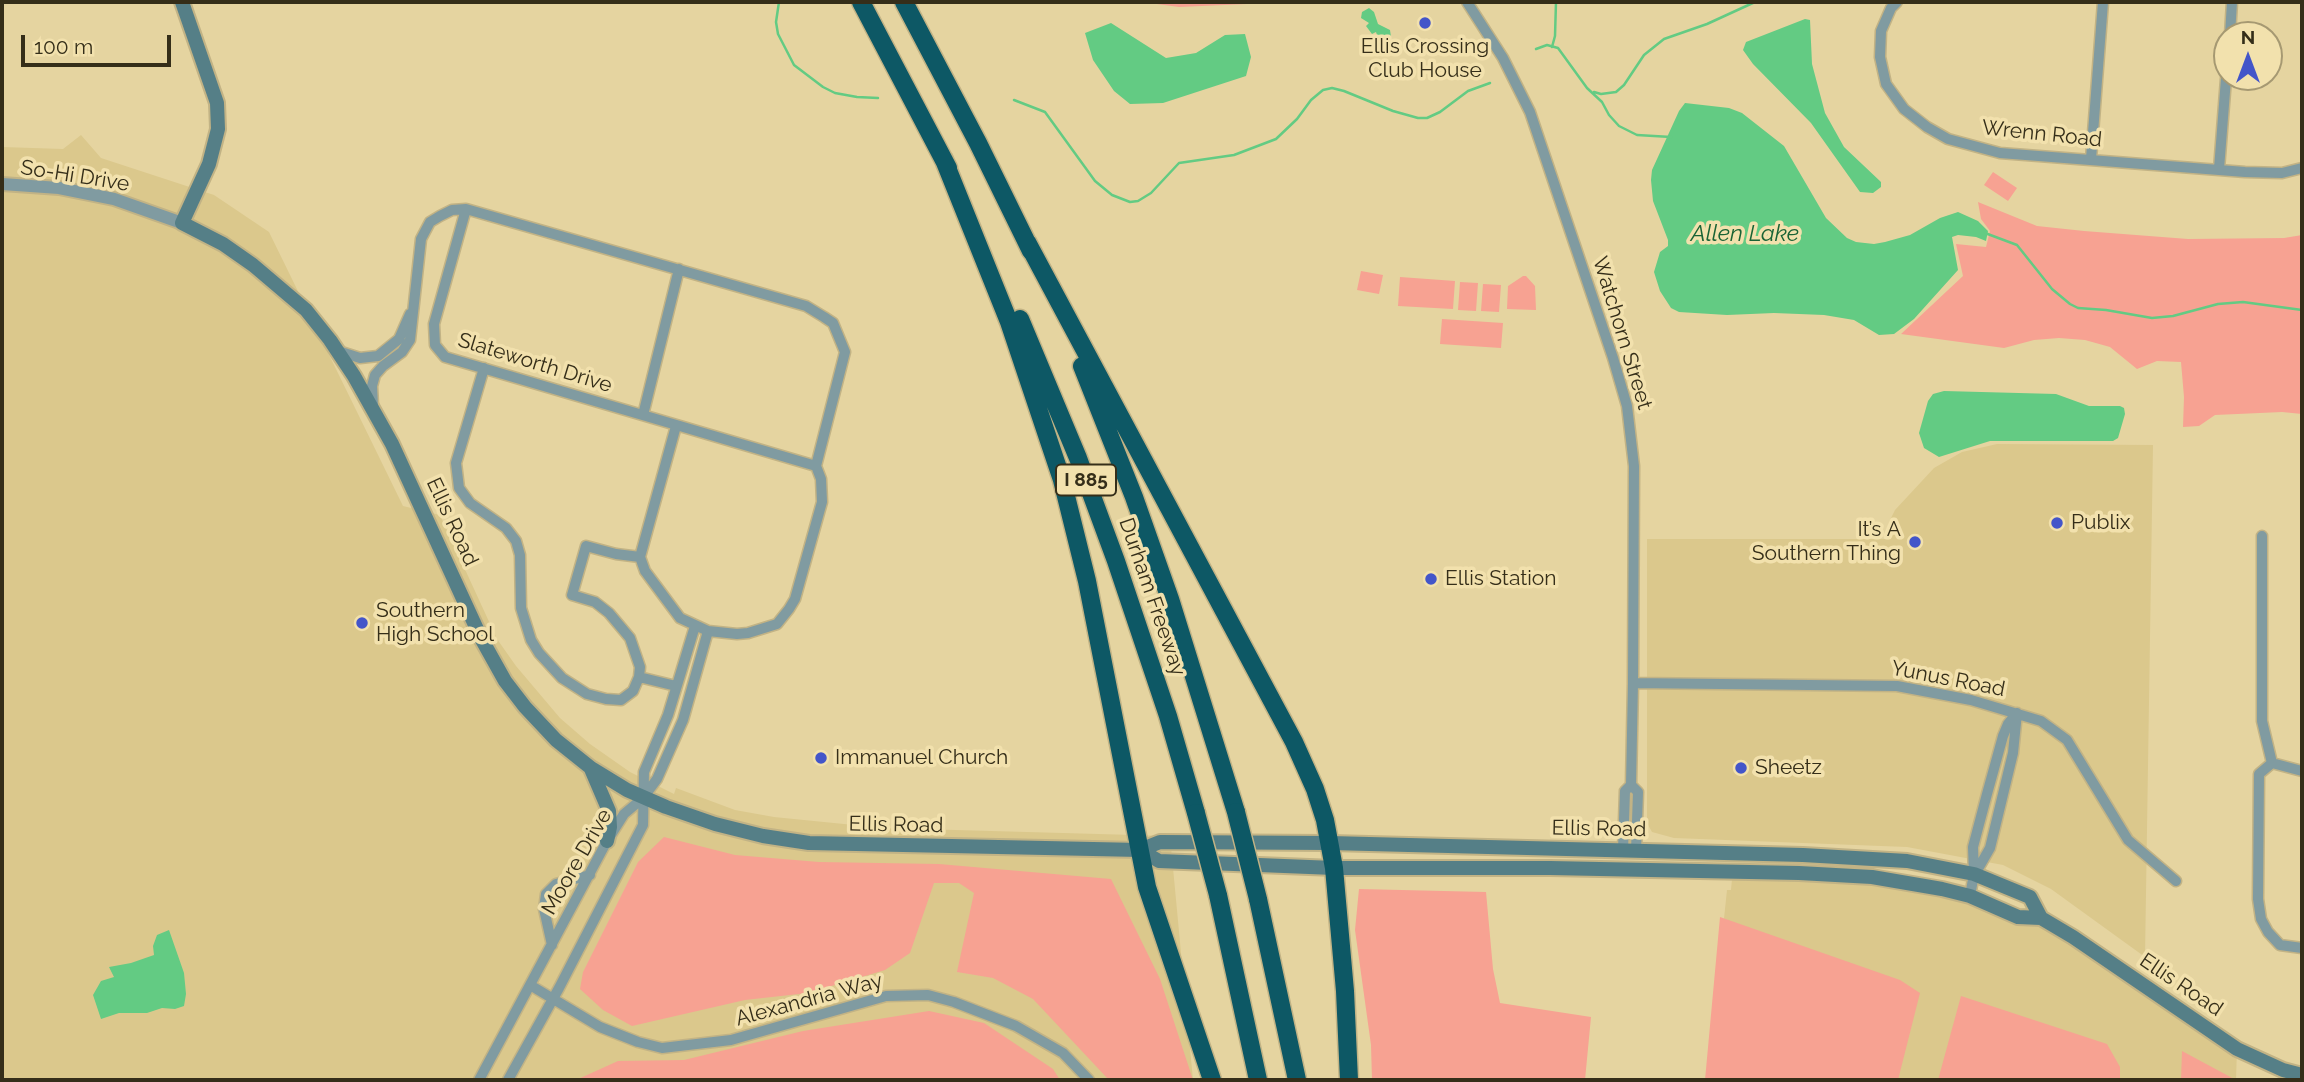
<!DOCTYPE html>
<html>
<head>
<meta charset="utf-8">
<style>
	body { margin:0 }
	#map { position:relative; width:2304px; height:1082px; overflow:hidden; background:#e5d4a0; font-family:Raleway,sans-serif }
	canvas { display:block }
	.frame { position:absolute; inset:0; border:4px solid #352e19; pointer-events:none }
	.north { position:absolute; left:2213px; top:21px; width:70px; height:70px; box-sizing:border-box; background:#f2e1ad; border:2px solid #a69972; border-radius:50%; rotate:0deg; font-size:19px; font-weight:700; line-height:28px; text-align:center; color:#352e19 }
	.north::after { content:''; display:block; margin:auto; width:24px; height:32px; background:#4355c9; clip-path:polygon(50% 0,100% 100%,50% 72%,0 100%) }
	.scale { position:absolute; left:21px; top:35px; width:150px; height:32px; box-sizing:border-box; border:4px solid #352e19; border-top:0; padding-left:9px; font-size:21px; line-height:24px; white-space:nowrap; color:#352e19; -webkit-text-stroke:5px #f2e1ad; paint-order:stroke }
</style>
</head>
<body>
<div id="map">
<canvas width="2304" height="1082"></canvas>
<div class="frame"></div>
<div class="north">N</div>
<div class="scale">100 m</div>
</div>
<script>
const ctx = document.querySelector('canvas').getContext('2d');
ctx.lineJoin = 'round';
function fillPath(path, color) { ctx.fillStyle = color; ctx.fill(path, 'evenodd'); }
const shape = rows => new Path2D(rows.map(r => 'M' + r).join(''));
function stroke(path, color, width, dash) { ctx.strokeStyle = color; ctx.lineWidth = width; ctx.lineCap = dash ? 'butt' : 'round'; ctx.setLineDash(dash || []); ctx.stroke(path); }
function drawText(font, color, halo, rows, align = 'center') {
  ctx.font = font + ' Raleway,sans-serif'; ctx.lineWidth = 7; ctx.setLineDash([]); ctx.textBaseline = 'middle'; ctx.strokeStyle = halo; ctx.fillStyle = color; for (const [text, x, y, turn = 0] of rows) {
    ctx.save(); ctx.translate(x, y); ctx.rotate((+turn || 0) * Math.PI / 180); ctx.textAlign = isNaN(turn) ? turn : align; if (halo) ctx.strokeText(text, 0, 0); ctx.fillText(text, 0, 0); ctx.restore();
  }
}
const built = shape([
	[81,135,101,158,214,195,269,232,403,506,440,515,497,639,516,666,560,718,590,744,630,772,674,794,676,788,735,810,774,817,884,828,1170,836,1193,1080,2,1080,2,147,63,149],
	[1997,444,2153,445,2145,957,2051,889,2003,865,1907,847,1674,838,1652,832,1647,823,1647,539,1886,539,1889,522,1895,510,1934,468,1962,452],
	[1732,879,1872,884,1969,897,2042,925,2237,1049,2236,1080,1707,1080,1727,890,1731,890]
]);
const green = shape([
	[1142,2,1247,2,1247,4,1179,7],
	[1993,172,2017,188,2008,201,1984,185],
	[1978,202,2037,226,2084,231,2188,239,2284,238,2302,235,2302,414,2282,412,2215,415,2199,426,2183,427,2184,397,2181,362,2157,361,2137,369,2110,347,2085,340,2059,338,2034,340,2004,348,1901,334,1963,276,1956,244,1986,247,1990,231,1981,219],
	[1361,271,1383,275,1379,294,1357,290],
	[1523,276,1526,276,1535,286,1536,310,1507,309,1508,286],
	[1400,277,1455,281,1453,309,1398,306],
	[1460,282,1478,283,1476,311,1458,310],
	[1483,284,1501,285,1499,312,1481,311],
	[1442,319,1503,323,1501,348,1440,344],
	[664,837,735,855,819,862,939,864,1111,879,1160,979,1193,1080,1109,1080,1033,999,993,978,957,972,974,893,959,883,934,883,910,953,885,970,808,993,745,1000,632,1026,603,1010,580,989,583,972,638,862],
	[1359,889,1486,892,1493,969,1500,1003,1591,1017,1585,1080,1372,1080,1371,1045,1355,930],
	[1720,917,1900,980,1920,993,1898,1080,1705,1080],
	[1961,996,2107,1044,2120,1067,2120,1080,1938,1080],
	[929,1011,984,1023,1053,1069,1060,1080,576,1080,618,1061,684,1060,803,1031],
	[2182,1051,2236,1080,2181,1080]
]);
const water = shape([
	[1369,8,1374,12,1378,24,1390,30,1391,37,1388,40,1379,41,1376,32,1372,34,1366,26,1369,23,1361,18,1362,12],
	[1805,19,1810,20,1812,64,1825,113,1844,147,1881,182,1881,187,1873,193,1860,192,1811,123,1753,64,1743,50,1746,42],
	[1111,23,1166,58,1196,53,1225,35,1245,34,1251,57,1246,76,1163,103,1130,104,1114,91,1093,60,1085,33],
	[1685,103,1729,108,1742,113,1784,146,1826,218,1847,238,1856,242,1874,244,1885,242,1910,235,1940,218,1958,212,1978,221,1988,231,1986,241,1976,237,1958,235,1952,237,1958,270,1914,319,1894,334,1879,335,1854,320,1824,315,1774,313,1727,315,1679,312,1671,308,1660,291,1654,272,1660,252,1668,246,1668,240,1653,201,1651,180,1652,170,1679,111],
	[1944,391,2056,394,2089,406,2120,406,2124,408,2125,414,2118,438,2113,441,1990,441,1939,457,1924,448,1919,433,1928,401,1933,394],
	[169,930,184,973,186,994,184,1006,175,1009,162,1008,147,1013,119,1013,101,1019,93,995,101,981,114,977,109,967,131,963,154,955,153,946,157,935]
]);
const stream = shape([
	[779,2,776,22,778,34,794,65,823,87,835,93,857,97,878,98],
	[1552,47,1555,36,1556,2],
	[1536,49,1547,45,1558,48,1587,88,1602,102,1609,115,1619,126,1637,135,1671,137],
	[1594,92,1601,94,1616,92,1624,85,1644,55,1664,39,1707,24,1755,2],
	[1014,100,1045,112,1095,181,1112,195,1130,202,1138,201,1151,193,1179,163,1234,155,1276,139,1297,119,1311,100,1323,90,1332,88,1344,91,1393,111,1418,118,1427,118,1440,112,1468,91,1490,83],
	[1985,233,2017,245,2052,289,2070,304,2078,308,2106,310,2152,318,2173,316,2218,304,2243,302,2302,310]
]);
const minor = shape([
	[1467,2,1503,58,1530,112,1613,358,1627,406,1634,466,1633,683,1631,785,1625,791,1623,850],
	[1897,2,1891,8,1881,31,1880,57,1886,84,1904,109,1927,127,1948,139,2000,153,2245,172,2282,173,2302,168],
	[2230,35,2232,2],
	[2091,159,2103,2],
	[2219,169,2227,66],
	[466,209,434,324,435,345,445,357,816,466],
	[338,351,360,358,378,356,399,339,410,314],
	[484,368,456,463,459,488,470,503,506,528,516,541,520,555,521,608,531,640,539,653,562,678,587,694,606,699,621,700,633,691,639,677,640,667,630,638,609,613,595,602,572,595,586,546,616,554,640,557],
	[373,406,372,386,375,375,383,366,402,352,410,340,421,239,430,222,440,216,452,210,466,209,806,306,824,317,833,323,845,352,816,466],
	[643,415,679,269],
	[676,426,640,557,645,571,680,618,708,631,737,634,748,633,777,624,789,609,795,599,822,502,821,479,816,466],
	[2262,536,2262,721,2272,763,2302,771],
	[639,677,676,686],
	[1633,683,1897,686,1971,700,2041,721,2067,740,2128,840,2176,881],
	[2272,763,2259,774,2258,899,2261,919,2268,932,2280,945,2302,948],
	[1631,785,1638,792,1636,851],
	[1975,874,1990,848,2013,753,2017,713],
	[1970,896,1974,874,1973,847,1987,794,2003,736,2008,724,2017,713],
	[552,945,544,909,546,894,556,884,590,875],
	[530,985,600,1027,638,1042,662,1048,731,1040,886,996,928,995,954,1002,1016,1026,1063,1053,1089,1080],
	[479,1080,607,841,624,814,643,798,657,779,683,720,708,631],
	[508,1080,559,988,643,825,644,772,668,715,695,626]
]);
const tertiary = shape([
	[2,184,59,188,114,199,182,223]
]);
const secondary = shape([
	[182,2,217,103,218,129,209,164,182,223,223,244,253,265,306,310,330,340,354,376,392,444,481,638,505,681,525,707,556,740,591,768,627,790,666,807,715,824,763,836,809,843,1140,850,1160,842,1330,843,1803,855,1907,861,1974,874,2030,897,2041,918],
	[591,769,609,811,610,827,607,841],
	[1140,850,1159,861,1334,868,1550,868,1799,873,1872,877,1942,889,1970,896,2018,917,2041,918,2073,937,2237,1049,2283,1070,2302,1075]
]);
const motorway = shape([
	[861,2,948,168],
	[904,2,978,143,1031,251],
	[944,160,1009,322,1062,480,1087,581,1147,887,1212,1080],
	[1027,242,1294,742,1315,789,1325,820,1334,868,1345,991,1349,1080],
	[1020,319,1078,458,1116,561,1168,716,1196,813],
	[1082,366,1134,497,1170,599,1236,812],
	[1218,895,1258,1080],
	[1258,899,1297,1080]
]);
const motorwayBridge = shape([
	[1236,812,1258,899],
	[1196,813,1218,895]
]);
const markers = [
	[1425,23,7,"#4355c9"],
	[2057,523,7,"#4355c9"],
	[1915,542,7,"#4355c9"],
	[1431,579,7,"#4355c9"],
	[362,623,7,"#4355c9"],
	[821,758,7,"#4355c9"],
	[1741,768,7,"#4355c9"]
];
const shields = [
	[1086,480,60]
];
const shieldNames = [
	["I 885",1086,480]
];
const poiNames = [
	["Ellis Crossing",1425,47,"center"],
	["Club House",1425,71,"center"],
	["Publix",2071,523],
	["It’s A",1901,530,"right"],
	["Southern Thing",1901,554,"right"],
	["Ellis Station",1445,579],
	["Southern",376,611],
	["High School",376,635],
	["Immanuel Church",835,758],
	["Sheetz",1755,768]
];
const streetNames = [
	["Wrenn Road",2042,134,6],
	["So-Hi Drive",75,176,9],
	["Watchorn Street",1622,333,73],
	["Slateworth Drive",535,363,17],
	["Ellis Road",452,522,65],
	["Durham Freeway",1152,597,71],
	["Yunus Road",1948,679,11],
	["Ellis Road",896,825,1],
	["Ellis Road",1599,829,1],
	["Moore Drive",577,862,-60],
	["Ellis Road",2181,985,34],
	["Alexandria Way",809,1000,-15]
];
const waterNames = [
	["Allen Lake",1745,234]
];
fillPath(built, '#dbc88c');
fillPath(green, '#f7a292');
fillPath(water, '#63cb83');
stroke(stream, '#63cb83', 2.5);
stroke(minor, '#c2b385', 13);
stroke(tertiary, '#c2b385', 16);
stroke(secondary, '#c2b385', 18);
stroke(motorway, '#c2b385', 21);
stroke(minor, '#809ba1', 10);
stroke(tertiary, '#809ba1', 12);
stroke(secondary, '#557f87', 14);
stroke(motorway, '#0d5865', 18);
stroke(motorwayBridge, '#c2b385', 21, []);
stroke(motorwayBridge, '#0d5865', 18);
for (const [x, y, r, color] of markers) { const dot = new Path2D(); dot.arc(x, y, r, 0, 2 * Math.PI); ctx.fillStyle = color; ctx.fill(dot); stroke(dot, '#f2e1ad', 2.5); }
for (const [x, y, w] of shields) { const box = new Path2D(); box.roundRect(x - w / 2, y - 15.5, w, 31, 5); ctx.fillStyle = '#f2e1ad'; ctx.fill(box); stroke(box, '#352e19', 2); }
drawText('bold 19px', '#352e19', null, shieldNames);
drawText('21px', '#352e19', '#f2e1ad', poiNames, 'left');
drawText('21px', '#352e19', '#f2e1ad', streetNames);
drawText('italic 23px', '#196335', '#f2e1ad', waterNames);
</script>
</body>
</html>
